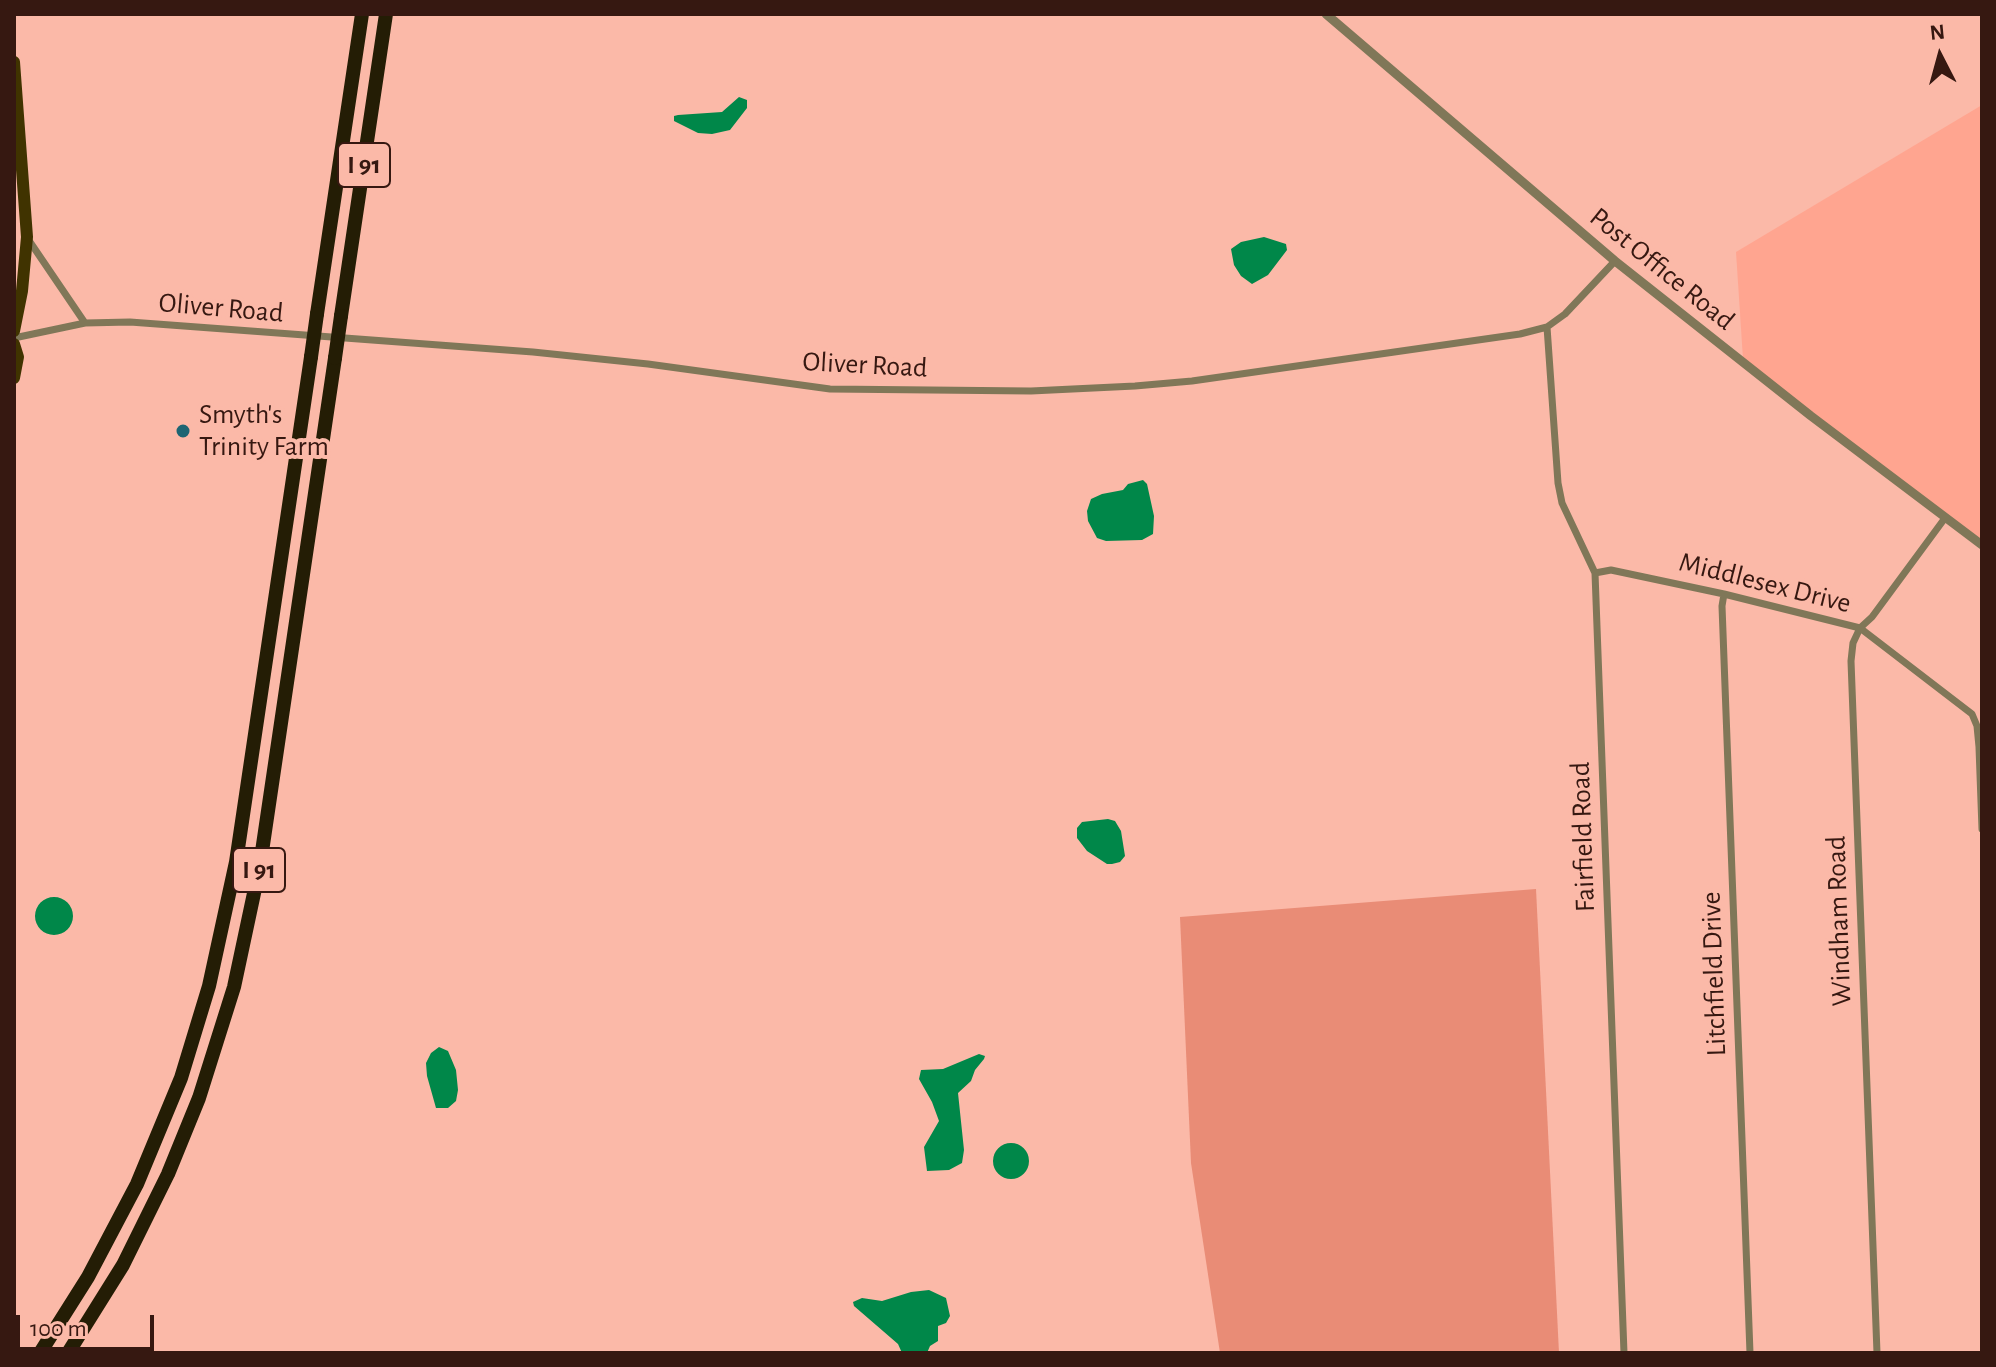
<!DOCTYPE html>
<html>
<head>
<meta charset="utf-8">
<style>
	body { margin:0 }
	#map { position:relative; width:1996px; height:1367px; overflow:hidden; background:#fbb9a8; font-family:"Alegreya Sans",sans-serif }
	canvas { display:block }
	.frame { position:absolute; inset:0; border:16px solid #361811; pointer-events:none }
	.north { position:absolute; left:1900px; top:16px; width:80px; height:80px; -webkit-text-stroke:6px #fbb9a8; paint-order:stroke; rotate:354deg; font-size:22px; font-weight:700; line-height:32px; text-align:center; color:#361811 }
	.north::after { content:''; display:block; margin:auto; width:28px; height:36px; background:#361811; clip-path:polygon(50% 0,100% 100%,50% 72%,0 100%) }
	.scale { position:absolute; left:16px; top:1315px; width:138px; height:36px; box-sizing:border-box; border:4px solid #361811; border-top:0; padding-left:10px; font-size:24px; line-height:28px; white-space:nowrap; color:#361811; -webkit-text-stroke:6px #fbb9a8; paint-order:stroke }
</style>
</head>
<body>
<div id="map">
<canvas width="1996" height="1367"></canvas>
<div class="frame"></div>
<div class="north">N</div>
<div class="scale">100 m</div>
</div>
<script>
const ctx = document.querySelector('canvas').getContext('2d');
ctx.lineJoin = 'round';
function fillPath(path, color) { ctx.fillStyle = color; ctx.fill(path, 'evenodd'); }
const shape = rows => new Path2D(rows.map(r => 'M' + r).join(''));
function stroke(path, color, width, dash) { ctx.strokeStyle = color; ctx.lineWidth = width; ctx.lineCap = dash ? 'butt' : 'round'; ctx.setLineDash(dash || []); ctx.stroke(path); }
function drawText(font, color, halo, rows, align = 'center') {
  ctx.font = font + ' "Alegreya Sans",sans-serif'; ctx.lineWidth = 8; ctx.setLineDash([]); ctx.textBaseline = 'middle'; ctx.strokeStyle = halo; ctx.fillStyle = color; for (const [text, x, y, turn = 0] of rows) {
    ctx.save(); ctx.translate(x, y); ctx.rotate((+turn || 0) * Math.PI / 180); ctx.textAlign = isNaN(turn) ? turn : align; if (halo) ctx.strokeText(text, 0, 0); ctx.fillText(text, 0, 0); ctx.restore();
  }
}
const built = shape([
	[1982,105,1982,548,1743,359,1736,252]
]);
const green = shape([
	[1536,889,1559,1353,1220,1353,1191,1163,1180,917]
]);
const water = shape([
	[739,97,747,100,747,108,730,130,712,134,698,133,674,121,674,116,678,115,722,112],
	[1264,237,1286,244,1287,250,1268,275,1252,284,1241,276,1234,265,1231,249,1241,242],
	[1143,480,1147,484,1154,516,1153,534,1142,540,1106,541,1097,538,1088,521,1087,511,1091,499,1102,494,1123,490,1128,484],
	[1108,819,1115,821,1121,831,1125,856,1120,862,1112,864,1107,864,1087,851,1077,838,1077,828,1082,822],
	'35 916a19 19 0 1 1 38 0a19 19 0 1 1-38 0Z',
	[439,1047,448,1051,456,1070,458,1090,456,1101,448,1108,436,1108,427,1076,426,1063,431,1053],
	[979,1054,985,1056,984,1059,975,1070,971,1081,958,1093,964,1150,962,1163,949,1170,927,1171,924,1147,939,1121,932,1102,919,1079,921,1070,943,1069],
	'993 1161a18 18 0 1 1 36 0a18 18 0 1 1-36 0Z',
	[929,1290,946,1298,950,1316,946,1323,938,1326,938,1341,930,1346,927,1353,902,1353,898,1344,854,1306,853,1302,862,1298,882,1301,911,1292]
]);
const minor = shape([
	[28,239,85,323],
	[1547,327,1558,483,1562,503,1595,573,1624,1353],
	[14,338,85,323,130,322,533,352,648,364,830,389,1031,391,1135,386,1192,381,1520,334,1547,327,1565,314,1615,261],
	[1595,573,1611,570,1724,594,1860,628,1972,714,1977,726,1979,747,1982,829],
	[1724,594,1722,606,1750,1353],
	[1877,1353,1851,661,1853,643,1860,628,1872,617,1945,518]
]);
const tertiary = shape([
	[1326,14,1615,261,1811,416,1982,545]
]);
const primary = shape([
	[14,62,27,237,22,291,14,331],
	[14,344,18,357,14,378]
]);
const motorway = shape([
	[317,314,362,14],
	[341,316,386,14],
	[40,1353,88,1277,137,1184,181,1078,209,986,236,862,311,357],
	[68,1353,123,1265,168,1174,199,1098,234,987,260,865,335,358]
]);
const motorwayBridge = shape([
	[311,357,317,314],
	[335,358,341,316]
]);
const markers = [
	[183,431,8,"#1d6573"]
];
const shields = [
	[364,165,52],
	[259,870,52]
];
const shieldNames = [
	["I 91",364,165],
	["I 91",259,870]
];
const streetNames = [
	["Post Office Road",1662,269,39],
	["Oliver Road",221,308,5],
	["Oliver Road",865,365,3],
	["Middlesex Drive",1765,583,14],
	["Fairfield Road",1583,837,-92],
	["Windham Road",1839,921,-92],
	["Litchfield Drive",1714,974,-92]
];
const poiNames = [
	["Smyth's",199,415],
	["Trinity Farm",199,447]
];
fillPath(built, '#ffa590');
fillPath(green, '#e98c76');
fillPath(water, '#008749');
stroke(minor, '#807758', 7);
stroke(tertiary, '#807758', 9);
stroke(primary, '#403300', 12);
stroke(motorway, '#241d05', 14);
stroke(motorwayBridge, '#241d05', 14);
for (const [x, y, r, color] of markers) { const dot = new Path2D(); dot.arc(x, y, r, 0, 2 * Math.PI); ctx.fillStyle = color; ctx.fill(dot); stroke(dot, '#fbb9a8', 3); }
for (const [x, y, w] of shields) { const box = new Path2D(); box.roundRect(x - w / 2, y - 22, w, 44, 6); ctx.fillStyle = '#fbb9a8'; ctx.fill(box); stroke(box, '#361811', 2); }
drawText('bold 26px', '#361811', null, shieldNames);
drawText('28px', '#361811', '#fbb9a8', streetNames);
drawText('28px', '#361811', '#fbb9a8', poiNames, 'left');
</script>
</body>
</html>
